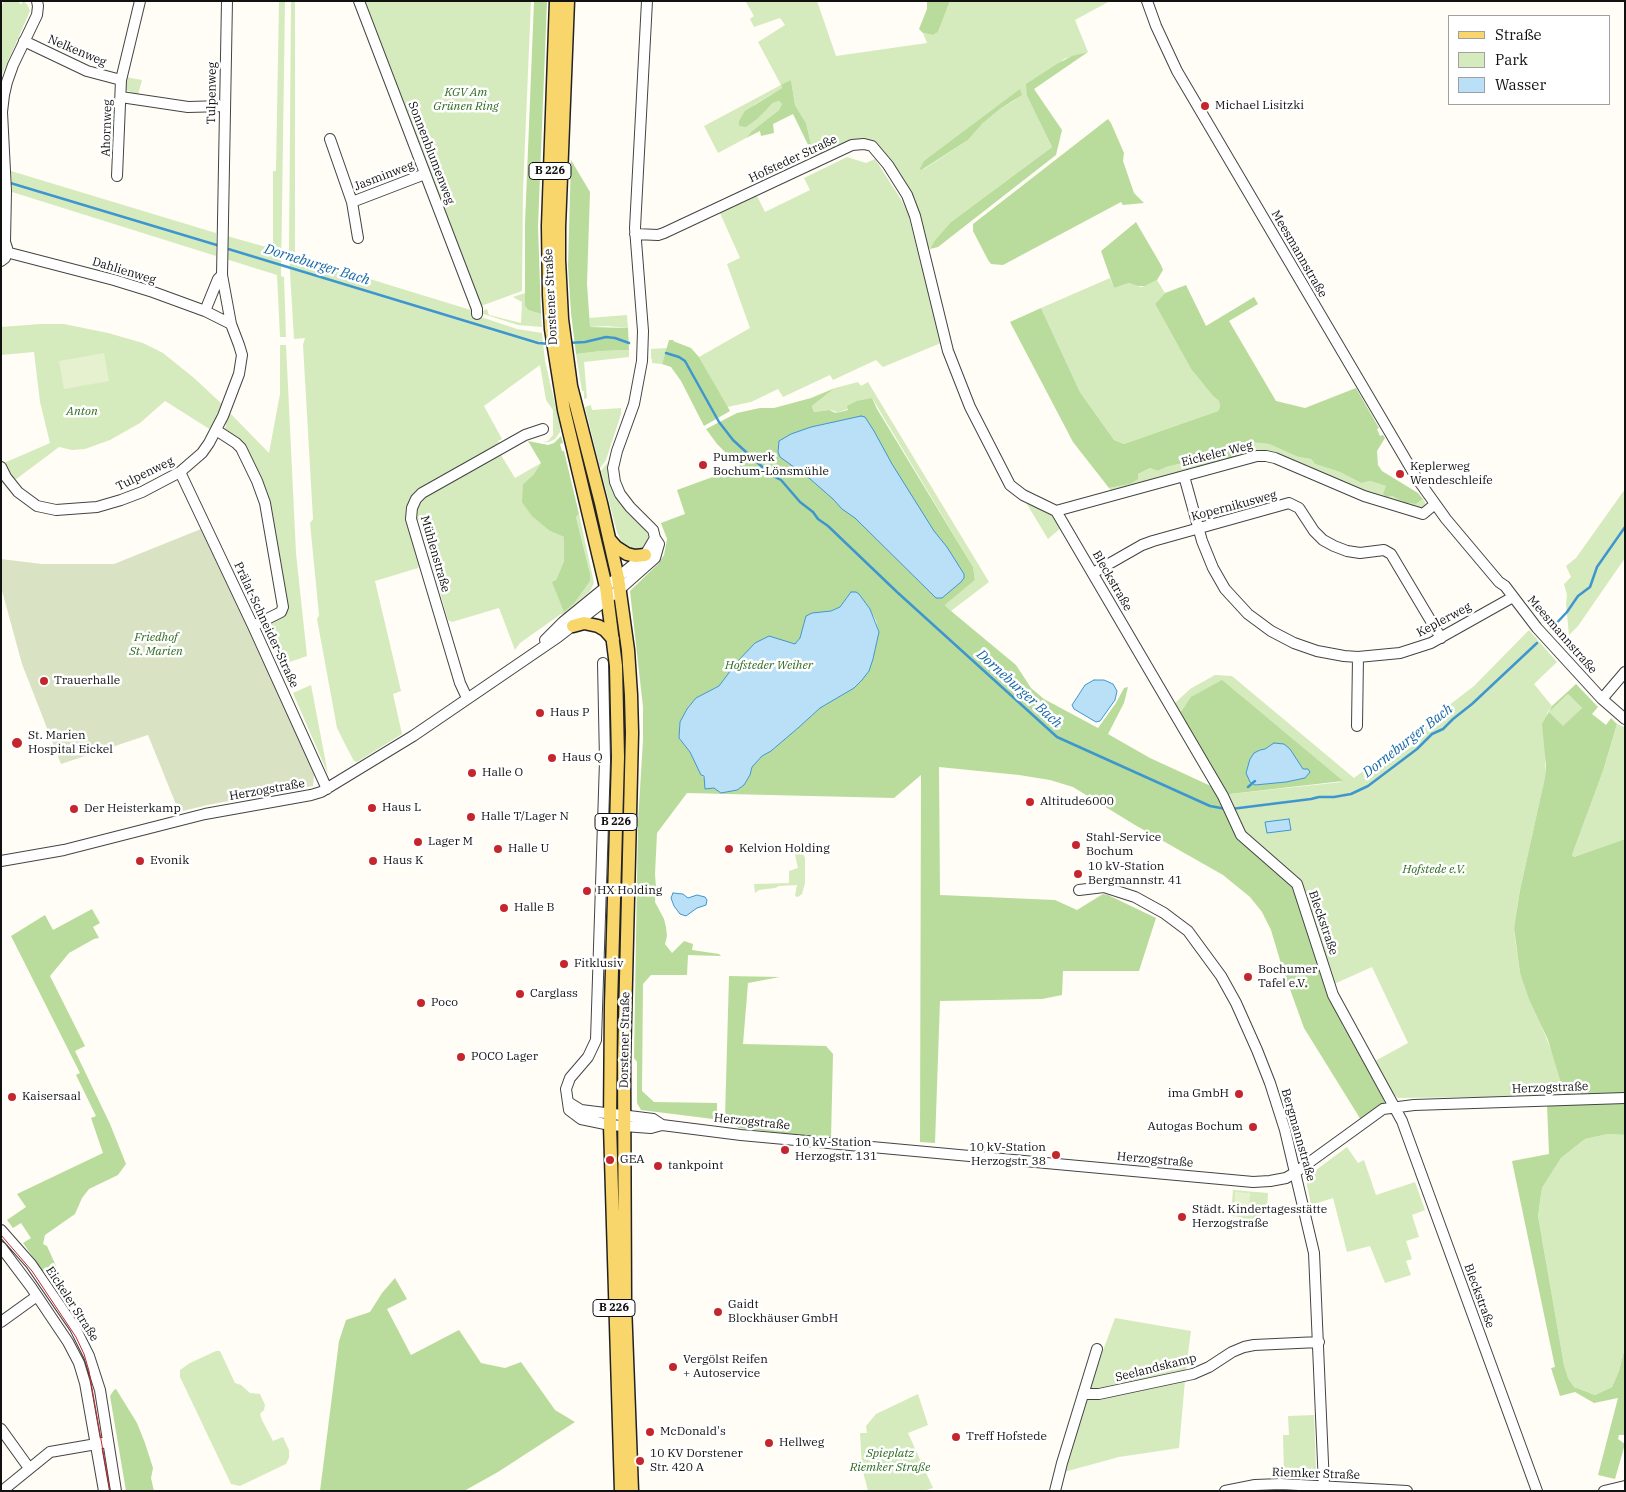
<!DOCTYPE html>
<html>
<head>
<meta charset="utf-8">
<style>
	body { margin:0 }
	#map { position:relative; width:1626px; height:1492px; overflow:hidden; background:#fffdf5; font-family:"IBM Plex Serif",serif }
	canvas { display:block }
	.frame { position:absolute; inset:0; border:2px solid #111; pointer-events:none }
	.legend { position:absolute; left:1448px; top:15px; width:162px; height:90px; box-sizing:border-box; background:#fff; border:1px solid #a0a0a0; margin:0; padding:6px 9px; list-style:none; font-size:15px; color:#111 }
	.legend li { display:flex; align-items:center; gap:10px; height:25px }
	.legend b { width:25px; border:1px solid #a0a0a0 }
</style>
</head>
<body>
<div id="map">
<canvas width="1626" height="1492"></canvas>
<div class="frame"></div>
<ul class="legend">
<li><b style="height:6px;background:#f9d66b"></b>Straße</li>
<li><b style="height:14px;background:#d5ebbd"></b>Park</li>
<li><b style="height:14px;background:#b9e0f7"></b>Wasser</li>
</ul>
</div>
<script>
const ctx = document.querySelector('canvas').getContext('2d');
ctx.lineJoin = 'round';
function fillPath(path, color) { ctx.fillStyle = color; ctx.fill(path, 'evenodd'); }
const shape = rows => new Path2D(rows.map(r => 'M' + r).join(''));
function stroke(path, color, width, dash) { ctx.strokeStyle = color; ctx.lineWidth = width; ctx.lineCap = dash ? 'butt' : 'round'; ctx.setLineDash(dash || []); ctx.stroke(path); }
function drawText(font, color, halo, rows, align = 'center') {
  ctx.font = font + ' "IBM Plex Serif",serif'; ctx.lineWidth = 5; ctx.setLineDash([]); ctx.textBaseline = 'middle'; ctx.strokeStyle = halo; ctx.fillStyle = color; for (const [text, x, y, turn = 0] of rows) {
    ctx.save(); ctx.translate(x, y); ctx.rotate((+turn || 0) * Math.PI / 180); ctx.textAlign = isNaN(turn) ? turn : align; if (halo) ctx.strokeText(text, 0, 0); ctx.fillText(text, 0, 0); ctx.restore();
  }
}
const green = shape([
	[4,1,17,1,21,4,24,1,28,6,30,11,1,77,1,7],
	[279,1,285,1,281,276,284,277,286,337,280,337,277,275,226,259,227,236,273,249,273,171,276,171],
	[291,1,295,1,295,256,474,311,475,315,517,329,542,333,545,361,560,426,560,432,555,439,549,442,543,442,548,441,553,435,553,410,546,400,540,365,484,406,502,439,498,441,500,445,410,503,406,517,421,564,418,568,375,581,401,691,393,694,402,734,357,762,354,761,347,748,337,728,317,619,319,615,310,523,313,519,303,345,305,338,294,339,289,255],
	[362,1,531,1,523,190,522,291,481,306],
	[748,1,817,1,836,56,927,43,923,33,933,35,938,32,950,1,1110,1,1075,20,1088,52,1064,59,1027,96,1052,147,951,222,935,240,930,249,928,248,917,216,875,144,817,158,811,144,806,123,795,105,791,80,781,86,782,88,767,97,754,105,767,109,773,103,779,101,782,104,779,110,752,131,746,138,718,153,704,126,781,85,758,42,785,25,780,18,754,27,750,19,754,16,746,2],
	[1022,91,1015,100,1000,109,983,123,968,140,924,169,919,169],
	[126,77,142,80,138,95,126,90],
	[847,157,866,163,875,159,902,201,908,214,941,343,883,367,876,360,833,380,830,375,783,397,778,389,751,402,727,407,699,357,750,328,727,264,740,258,720,213,757,196,765,212,810,190,804,178],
	[11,171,216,233,216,256,12,192],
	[1110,278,1114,288,1129,283,1141,287,1145,286,1157,280,1165,293,1155,304,1191,369,1213,396,1219,401,1220,407,1218,411,1124,444,1114,440,1080,392,1041,308],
	[525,293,525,306,528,310,541,314,542,327,518,325,480,313,480,312,487,309,489,315,521,323,522,302,513,297],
	[627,315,628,328,606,326,590,327,589,318],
	[40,324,64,324,108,333,143,343,163,353,194,378,223,405,211,430,165,401,140,423,110,440,85,449,72,450,59,447,15,480,4,463,50,443,40,402,34,352,1,355,1,327],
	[280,345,286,345,296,553,307,656,287,663,283,670,262,625,284,614,258,475,223,430,226,426,225,421,229,412,269,453,280,394],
	[667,348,662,364,652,363,652,359,651,359,651,349],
	[629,350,629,357,584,362,587,398,584,399,584,391,582,391,576,354,601,351],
	[858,382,861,386,868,382,989,582,951,611,945,605,975,580,973,567,872,398,848,409,836,413,835,411,829,410,814,412,812,406,835,388],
	[591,405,592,410,621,408,621,414,606,460,600,468,585,407],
	[1250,442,1269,444,1298,457,1311,459,1315,464,1340,472,1361,483,1370,481,1386,486,1392,496,1405,503,1416,504,1423,499,1426,504,1419,510,1371,496,1283,458,1237,459],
	[501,455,515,478,541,463,533,475,523,484,523,492,550,531,564,537,564,561,556,580,586,586,590,581,590,572,576,517,579,514,594,583,590,591,564,614,561,614,520,643,515,650,499,608,452,622,448,620,419,520,415,521,414,514,420,499,496,456,498,457],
	[609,461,609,481,616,498,628,513,644,527,648,535,649,539,646,548,635,553,622,543,617,532,601,471],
	[1191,461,1195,464,1197,469,1112,492,1109,488,1130,484,1138,474,1150,468,1158,471,1166,467],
	[1625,489,1625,558,1578,626,1569,635,1566,604,1567,595,1564,584,1571,577,1566,566,1576,558],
	[1025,501,1052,514,1062,527,1048,539],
	[1529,630,1557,662,1534,684,1552,706,1547,713,1545,777,1520,890,1514,928,1515,938,1520,973,1554,1057,1563,1085,1563,1096,1398,1098,1392,1093,1375,1061,1408,1043,1372,967,1334,984,1241,835,1225,796,1230,794,1342,782,1179,715,1174,704,1190,689,1215,675,1232,676,1354,778,1474,686],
	[311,685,328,774,293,693],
	[1568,694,1582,708,1563,727,1549,712],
	[1617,724,1625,727,1625,839,1574,857,1572,855,1603,771],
	[799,845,805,858,805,883,802,894,798,897,795,896,797,885,779,886,775,888,759,890,755,893,754,884,789,883,789,871,798,868,793,846],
	[1608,1134,1625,1135,1625,1347,1619,1371,1612,1387,1595,1395,1574,1387,1568,1378,1564,1365,1538,1216,1542,1188,1561,1158,1585,1139],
	[1347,1147,1358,1163,1364,1160,1376,1195,1415,1182,1425,1210,1412,1215,1419,1237,1406,1241,1412,1259,1406,1261,1411,1275,1385,1283,1370,1246,1347,1252,1333,1198,1311,1205,1306,1180,1312,1173],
	[1233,1190,1268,1193,1267,1211,1253,1222,1241,1221,1241,1217,1231,1216],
	[1115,1318,1191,1331,1186,1369,1179,1448,1119,1457,1064,1472,1082,1407],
	[216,1351,220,1351,235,1383,241,1385,250,1393,260,1394,265,1405,264,1410,260,1414,262,1420,273,1441,283,1437,289,1450,289,1458,286,1464,240,1486,231,1484,180,1377,180,1370,190,1363],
	[918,1394,928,1425,908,1433,933,1488,923,1491,868,1491,862,1468,860,1433,867,1433,866,1426,876,1414],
	[1314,1415,1316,1469,1314,1473,1310,1476,1284,1476,1283,1435,1289,1435,1288,1416]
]);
const forest = shape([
	[534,1,547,1,538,226,541,314,528,310,525,306,525,224],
	[927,1,950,1,938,32,933,35,923,33,919,29,927,9],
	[1088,52,1034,89,1062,130,1056,155,938,247,930,249,935,240,951,222,1052,147,1027,96,1026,84,1057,64,1072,56],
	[791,80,795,105,806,123,811,144,817,158,815,159,793,114,773,124,774,133,761,136,760,131,746,138,752,131,779,110,782,104,779,101,773,103,757,119,746,127,739,126,739,121,745,111,782,88,781,85],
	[1020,89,1022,95,1000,109,983,123,968,140,923,169,919,170,924,161],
	[1108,119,1111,123,1124,153,1123,161,1134,193,1144,203,1123,205,1121,202,1003,265,991,264,988,260,973,231,973,224],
	[571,160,590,192,587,284,590,327,628,328,629,350,601,351,576,354,571,313,568,266],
	[1136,222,1161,265,1163,270,1157,280,1145,286,1138,286,1129,283,1114,288,1101,251],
	[1186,285,1206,326,1254,297,1258,304,1229,321,1276,401,1305,408,1356,388,1379,428,1377,429,1380,436,1383,435,1385,438,1377,451,1378,465,1382,471,1418,493,1423,499,1416,504,1405,503,1392,496,1386,497,1383,494,1386,486,1370,481,1361,483,1340,472,1315,464,1311,459,1298,457,1269,444,1250,442,1237,459,1197,469,1195,464,1191,461,1166,467,1158,471,1150,468,1138,474,1138,479,1130,484,1109,488,1073,442,1010,322,1041,308,1080,392,1114,440,1124,444,1218,411,1220,407,1219,401,1213,396,1191,369,1155,304,1165,293],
	[669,340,674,340,673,341,691,348,699,357,730,411,704,426,681,381,671,367,662,364],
	[835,388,812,406,814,412,829,410,836,413,848,410,847,406,857,401,872,398,877,409,973,567,975,580,945,605,951,611,1016,665,1031,688,1044,699,1098,728,1116,703,1124,688,1128,687,1124,703,1108,734,1150,758,1213,787,1232,820,1297,884,1331,996,1343,1026,1368,1065,1385,1099,1383,1109,1361,1120,1304,1028,1282,967,1271,930,1262,912,1250,897,1223,875,1135,825,1073,787,1050,780,1019,775,939,767,940,895,1055,900,1077,910,1103,894,1108,895,1156,918,1139,971,1063,971,1062,995,1042,999,940,1001,935,1143,920,1142,921,775,894,798,687,793,657,833,655,874,656,888,655,902,664,919,666,927,667,936,665,944,672,953,684,941,693,944,692,950,719,954,721,956,688,955,687,975,651,975,643,984,642,1091,654,1102,717,1103,717,1114,713,1119,641,1110,637,1103,637,1062,634,1058,638,822,643,740,643,707,630,591,658,564,664,555,667,539,661,523,685,514,677,490,740,467,717,444,706,429,737,413,760,408,774,408,811,398],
	[851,592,859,594,870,609,876,621,879,632,873,659,869,671,854,688,820,708,798,728,771,751,762,756,752,767,750,775,744,785,737,790,721,793,701,775,690,752,679,738,680,722,687,709,696,698,719,686,737,662,750,650,782,642,795,645,800,638,806,616,831,611,840,607],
	[561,436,563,443,560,444,562,451,564,451,579,514,576,517,590,573,590,581,575,602,564,612,552,582,556,580,564,561,564,537,550,531,532,516,522,502,523,484,533,475,541,463,528,441,548,445,554,443],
	[1222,680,1343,781,1230,794,1225,796,1179,715,1191,697],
	[1274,743,1290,749,1303,769,1308,769,1286,782,1255,785,1259,750,1265,749],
	[1576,684,1598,707,1592,714,1606,725,1611,718,1617,724,1603,771,1572,855,1574,857,1625,839,1625,1135,1608,1134,1585,1139,1561,1158,1542,1188,1538,1216,1564,1365,1568,1378,1574,1387,1595,1395,1612,1387,1619,1371,1625,1347,1625,1435,1619,1435,1618,1439,1625,1444,1615,1479,1598,1475,1618,1398,1594,1403,1575,1392,1560,1396,1551,1368,1555,1367,1512,1161,1549,1154,1547,1105,1566,1099,1548,1040,1529,999,1520,973,1514,928,1520,890,1545,777,1546,765,1542,724,1552,706],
	[1568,694,1582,708,1563,726,1549,712],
	[92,909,100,923,93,927,99,938,94,939,69,953,50,976,85,1046,75,1051,110,1124,126,1164,118,1175,89,1189,82,1198,75,1214,45,1235,43,1244,47,1246,61,1277,64,1292,60,1295,23,1243,31,1238,21,1223,13,1228,7,1220,26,1207,17,1194,103,1153,91,1118,96,1116,76,1075,80,1073,11,936,45,915,53,930],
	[729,976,780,977,748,983,743,1044,826,1046,833,1054,831,1139,739,1128,725,1118],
	[395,1278,407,1299,387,1309,411,1355,459,1330,481,1363,505,1368,521,1362,555,1410,575,1422,498,1472,464,1491,320,1491,339,1341,346,1320,370,1312,382,1293],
	[116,1389,137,1423,145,1443,153,1468,151,1478,154,1491,126,1491,110,1396,114,1390]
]);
const cemetery = shape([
	[201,529,264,660,314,775,313,786,207,805,179,812,148,735,61,764,22,664,1,587,1,559,42,564,114,564]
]);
const pitch = shape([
	[104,353,109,381,64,389,59,361],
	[1235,1192,1250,1193,1248,1216,1234,1215]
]);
const water = shape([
	[861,416,865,417,874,431,892,464,934,531,947,547,964,574,964,578,961,582,942,598,936,598,855,518,842,509,833,499,809,478,780,457,778,452,779,441,791,434,811,427,861,416],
	[851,592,856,592,859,594,870,609,879,632,873,659,869,671,862,680,854,688,820,708,798,728,771,751,762,756,752,767,750,775,744,785,737,790,721,793,714,788,705,789,704,776,701,775,690,752,679,738,680,722,687,709,696,698,719,686,737,662,755,643,769,636,795,644,800,638,806,616,812,613,831,611,840,607,851,592],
	[1094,680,1104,680,1113,684,1117,691,1115,700,1100,721,1096,722,1074,709,1072,705,1085,685,1094,680],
	[1274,743,1284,744,1290,749,1303,769,1308,769,1310,772,1305,778,1286,782,1255,785,1250,782,1246,773,1250,759,1254,753,1260,750,1265,749,1274,743],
	[1289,819,1291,830,1267,833,1265,822,1289,819],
	[673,893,683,894,688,898,697,895,705,897,707,900,706,905,697,908,686,916,680,914,674,906,671,898,673,893]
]);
const stream = shape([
	[7,182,220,246],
	[225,248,538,343,550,344],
	[568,343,585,342,606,337,615,338,629,343],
	[666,353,679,357,685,361,719,422,733,440,771,475,781,480,800,502,813,512,818,519,828,526,897,592,1057,737,1210,806,1226,809],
	[1551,629,1567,612,1578,596,1590,587,1597,567,1625,527],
	[1248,787,1255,781],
	[1231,809,1311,799,1319,797,1334,797,1351,794,1368,786,1417,749,1432,734,1443,729,1453,719,1472,704,1537,643]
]);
const minor = shape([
	[359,1,477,309,477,314],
	[1147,1,1156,26,1177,71,1416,477,1446,519,1499,582,1505,586,1537,628,1602,699,1625,719],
	[24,41,87,71,121,80],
	[121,97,188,107,224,106],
	[330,139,352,202,425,174],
	[117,176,121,80,140,1],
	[352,202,358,238],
	[635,234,658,235,664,233,852,145,864,144,872,146,888,165,907,195,915,216,948,351,970,407,1010,485,1023,495,1056,511,1223,796,1241,835,1297,884,1333,995,1402,1121,1537,1491],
	[6,252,114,280,153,292,205,311,231,324],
	[1,261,5,258,7,248,5,242,6,191,2,112,4,95,7,82,13,65,37,15,38,6,37,1],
	[205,311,218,279,222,275],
	[216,430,236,443,241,448,257,481,265,503,283,607,281,612,253,626],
	[1,467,6,477,18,492,37,506,56,510,97,507,121,500,142,492,180,472,202,453,209,443,223,416,239,374,242,355,239,345,231,324,222,275,227,1],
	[180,472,253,626,327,789],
	[1184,476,1202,541,1213,568,1225,589,1248,614,1271,631,1294,643,1317,651,1344,656,1358,657,1400,653,1431,643,1513,597],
	[1056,511,1257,456,1266,456,1275,458,1364,496,1423,514,1435,504],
	[1093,573,1142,545,1153,541,1289,503,1299,508,1314,531,1323,540,1334,546,1347,551,1360,553,1384,550,1391,554,1441,638],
	[545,640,563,622,645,555,655,538],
	[603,663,605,761,596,1040,588,1057,570,1078,566,1089,569,1110,581,1119,610,1125,651,1128,662,1125,741,1135,1253,1182,1270,1181,1286,1178,1296,1172,1383,1109,1414,1105,1625,1098],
	[467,698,460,683,411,519,412,508,416,499,422,493,525,435,543,429],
	[1602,699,1625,672],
	[1357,726,1358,657],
	[1,861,64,850,205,814,311,795,321,792,413,736,558,637,620,589,655,558,659,544,655,538,653,530,630,507,620,494,615,482,613,468,617,451,634,404,642,361,643,331,635,228,647,1],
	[1079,890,1104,887,1135,897,1164,913,1188,931,1221,976,1236,1003,1257,1050,1270,1083,1285,1130,1314,1253,1324,1486],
	[568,1102,581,1110,653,1119,662,1125],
	[1,1230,31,1264,75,1328,89,1356,100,1390,116,1491],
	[1,1247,31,1287,68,1342,79,1363,85,1383,104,1491],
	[1,1322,37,1296],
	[1083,1394,1099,1394,1193,1374,1209,1367,1232,1352,1244,1347,1254,1345,1319,1342],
	[1,1429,29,1468],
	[2,1491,50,1452,102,1443],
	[1055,1491,1062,1463,1097,1349],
	[1225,1491,1255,1485,1281,1484,1407,1491],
	[1604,1491,1625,1486]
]);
const major = shape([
	[556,1,548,226,549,295,551,329,564,410,606,587,616,666,618,757,611,1005,610,1125,621,1491],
	[568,1,559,227,559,260,562,319,571,386,601,503,618,578,628,650,631,695,632,733,624,1061,625,1304,632,1491],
	[609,539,616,547,627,554,635,556,645,555],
	[573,626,584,623,598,626,605,630,613,639]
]);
const tram = shape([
	[1,1235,32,1271,76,1337,84,1354,89,1371,110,1491]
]);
const markers = [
	[1205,106,5,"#c4262e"],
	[703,465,5,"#c4262e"],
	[1400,474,5,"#c4262e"],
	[44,681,5,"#c4262e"],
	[540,713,5,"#c4262e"],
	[17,743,6,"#c4262e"],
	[552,758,5,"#c4262e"],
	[472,773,5,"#c4262e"],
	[1030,802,5,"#c4262e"],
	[372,808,5,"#c4262e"],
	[74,809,5,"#c4262e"],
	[471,817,5,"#c4262e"],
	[418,842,5,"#c4262e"],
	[1076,845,5,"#c4262e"],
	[498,849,5,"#c4262e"],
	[729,849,5,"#c4262e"],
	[140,861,5,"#c4262e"],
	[373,861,5,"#c4262e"],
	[1078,874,5,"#c4262e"],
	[587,891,5,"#c4262e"],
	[504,908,5,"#c4262e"],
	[564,964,5,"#c4262e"],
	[1248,977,5,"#c4262e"],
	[520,994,5,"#c4262e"],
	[421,1003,5,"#c4262e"],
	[461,1057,5,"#c4262e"],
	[1239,1094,5,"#c4262e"],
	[12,1097,5,"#c4262e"],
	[1253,1127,5,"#c4262e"],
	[785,1150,5,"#c4262e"],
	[1056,1155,5,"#c4262e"],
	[610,1160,5,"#c4262e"],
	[658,1166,5,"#c4262e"],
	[1182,1217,5,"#c4262e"],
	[718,1312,5,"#c4262e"],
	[673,1367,5,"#c4262e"],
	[650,1432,5,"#c4262e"],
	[956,1437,5,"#c4262e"],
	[769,1443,5,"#c4262e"],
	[640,1461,5,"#c4262e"]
];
const shields = [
	[550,171,42],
	[616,822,42],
	[614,1308,42]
];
const shieldNames = [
	["B 226",550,171],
	["B 226",616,822],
	["B 226",614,1308]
];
const streetNames = [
	["Nelkenweg",77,51,23],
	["Tulpenweg",212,93,-89],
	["Ahornweg",107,128,-88],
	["Sonnenblumenweg",431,153,69],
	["Hofsteder Straße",793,159,-25],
	["Jasminweg",384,176,-21],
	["Meesmannstraße",1299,254,60],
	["Dahlienweg",124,271,17],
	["Dorstener Straße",551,297,-93],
	["Eickeler Weg",1217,454,-14],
	["Tulpenweg",145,474,-26],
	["Kopernikusweg",1234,506,-15],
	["Mühlenstraße",435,554,74],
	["Bleckstraße",1112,581,60],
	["Keplerweg",1444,620,-28],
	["Prälat-Schneider-Straße",266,625,65],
	["Meesmannstraße",1562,635,49],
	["Herzogstraße",267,790,-10],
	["Bleckstraße",1323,923,71],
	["Dorstener Straße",625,1040,-89],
	["Herzogstraße",1550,1088,-2],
	["Herzogstraße",752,1122,6],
	["Bergmannstraße",1298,1135,74],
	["Herzogstraße",1155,1160,5],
	["Bleckstraße",1479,1296,70],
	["Eickeler Straße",72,1304,57],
	["Seelandskamp",1156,1368,-14],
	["Riemker Straße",1316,1474,2]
];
const parkNames = [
	["KGV Am",466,93],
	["Grünen Ring",466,107],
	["Anton",82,412],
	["Friedhof",156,638],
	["St. Marien",156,652],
	["Hofsteder Weiher",769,666],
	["Hofstede e.V.",1434,870],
	["Spieplatz",890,1454],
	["Riemker Straße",890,1468]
];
const poiNames = [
	["Michael Lisitzki",1215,106],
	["Pumpwerk",713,458],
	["Bochum-Lönsmühle",713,472],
	["Keplerweg",1410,467],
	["Wendeschleife",1410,481],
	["Trauerhalle",54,681],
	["Haus P",550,713],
	["St. Marien",28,736],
	["Hospital Eickel",28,750],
	["Haus Q",562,758],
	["Halle O",482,773],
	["Altitude6000",1040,802],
	["Haus L",382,808],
	["Der Heisterkamp",84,809],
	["Halle T/Lager N",481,817],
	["Stahl-Service",1086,838],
	["Bochum",1086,852],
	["Lager M",428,842],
	["Halle U",508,849],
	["Kelvion Holding",739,849],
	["Evonik",150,861],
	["Haus K",383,861],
	["10 kV-Station",1088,867],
	["Bergmannstr. 41",1088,881],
	["HX Holding",597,891],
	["Halle B",514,908],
	["Fitklusiv",574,964],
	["Bochumer",1258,970],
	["Tafel e.V.",1258,984],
	["Carglass",530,994],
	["Poco",431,1003],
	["POCO Lager",471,1057],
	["ima GmbH",1229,1094,"right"],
	["Kaisersaal",22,1097],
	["Autogas Bochum",1243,1127,"right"],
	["10 kV-Station",795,1143],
	["Herzogstr. 131",795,1157],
	["10 kV-Station",1046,1148,"right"],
	["Herzogstr. 38",1046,1162,"right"],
	["GEA",620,1160],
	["tankpoint",668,1166],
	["Städt. Kindertagesstätte",1192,1210],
	["Herzogstraße",1192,1224],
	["Gaidt",728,1305],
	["Blockhäuser GmbH",728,1319],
	["Vergölst Reifen",683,1360],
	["+ Autoservice",683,1374],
	["McDonald's",660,1432],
	["Treff Hofstede",966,1437],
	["Hellweg",779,1443],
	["10 KV Dorstener",650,1454],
	["Str. 420 A",650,1468]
];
const waterNames = [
	["Dorneburger Bach",317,265,17],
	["Dorneburger Bach",1019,689,42],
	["Dorneburger Bach",1408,741,-38]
];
fillPath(green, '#d5ebbd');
fillPath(forest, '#b9dc9c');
fillPath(cemetery, '#d9e3c4');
fillPath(pitch, '#e6f2cf');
fillPath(water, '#b9e0f7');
stroke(water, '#3f96cf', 1);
stroke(stream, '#3f96cf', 2.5);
stroke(minor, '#444', 12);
stroke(major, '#222', 15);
stroke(minor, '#fff', 10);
stroke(major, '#f9d66b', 12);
stroke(tram, '#c4262e', 1);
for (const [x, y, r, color] of markers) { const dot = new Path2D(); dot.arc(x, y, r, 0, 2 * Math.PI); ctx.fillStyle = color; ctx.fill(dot); stroke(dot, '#fff', 2); }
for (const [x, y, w] of shields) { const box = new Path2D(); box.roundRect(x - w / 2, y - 8.5, w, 17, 4); ctx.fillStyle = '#fff'; ctx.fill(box); stroke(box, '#111', 1); }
drawText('bold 11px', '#111', null, shieldNames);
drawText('12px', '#111', '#fff', streetNames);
drawText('italic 12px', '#2f6b1f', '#fff', parkNames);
drawText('12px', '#111', '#fff', poiNames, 'left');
drawText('italic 14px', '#1768a6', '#fff', waterNames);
</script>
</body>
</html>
